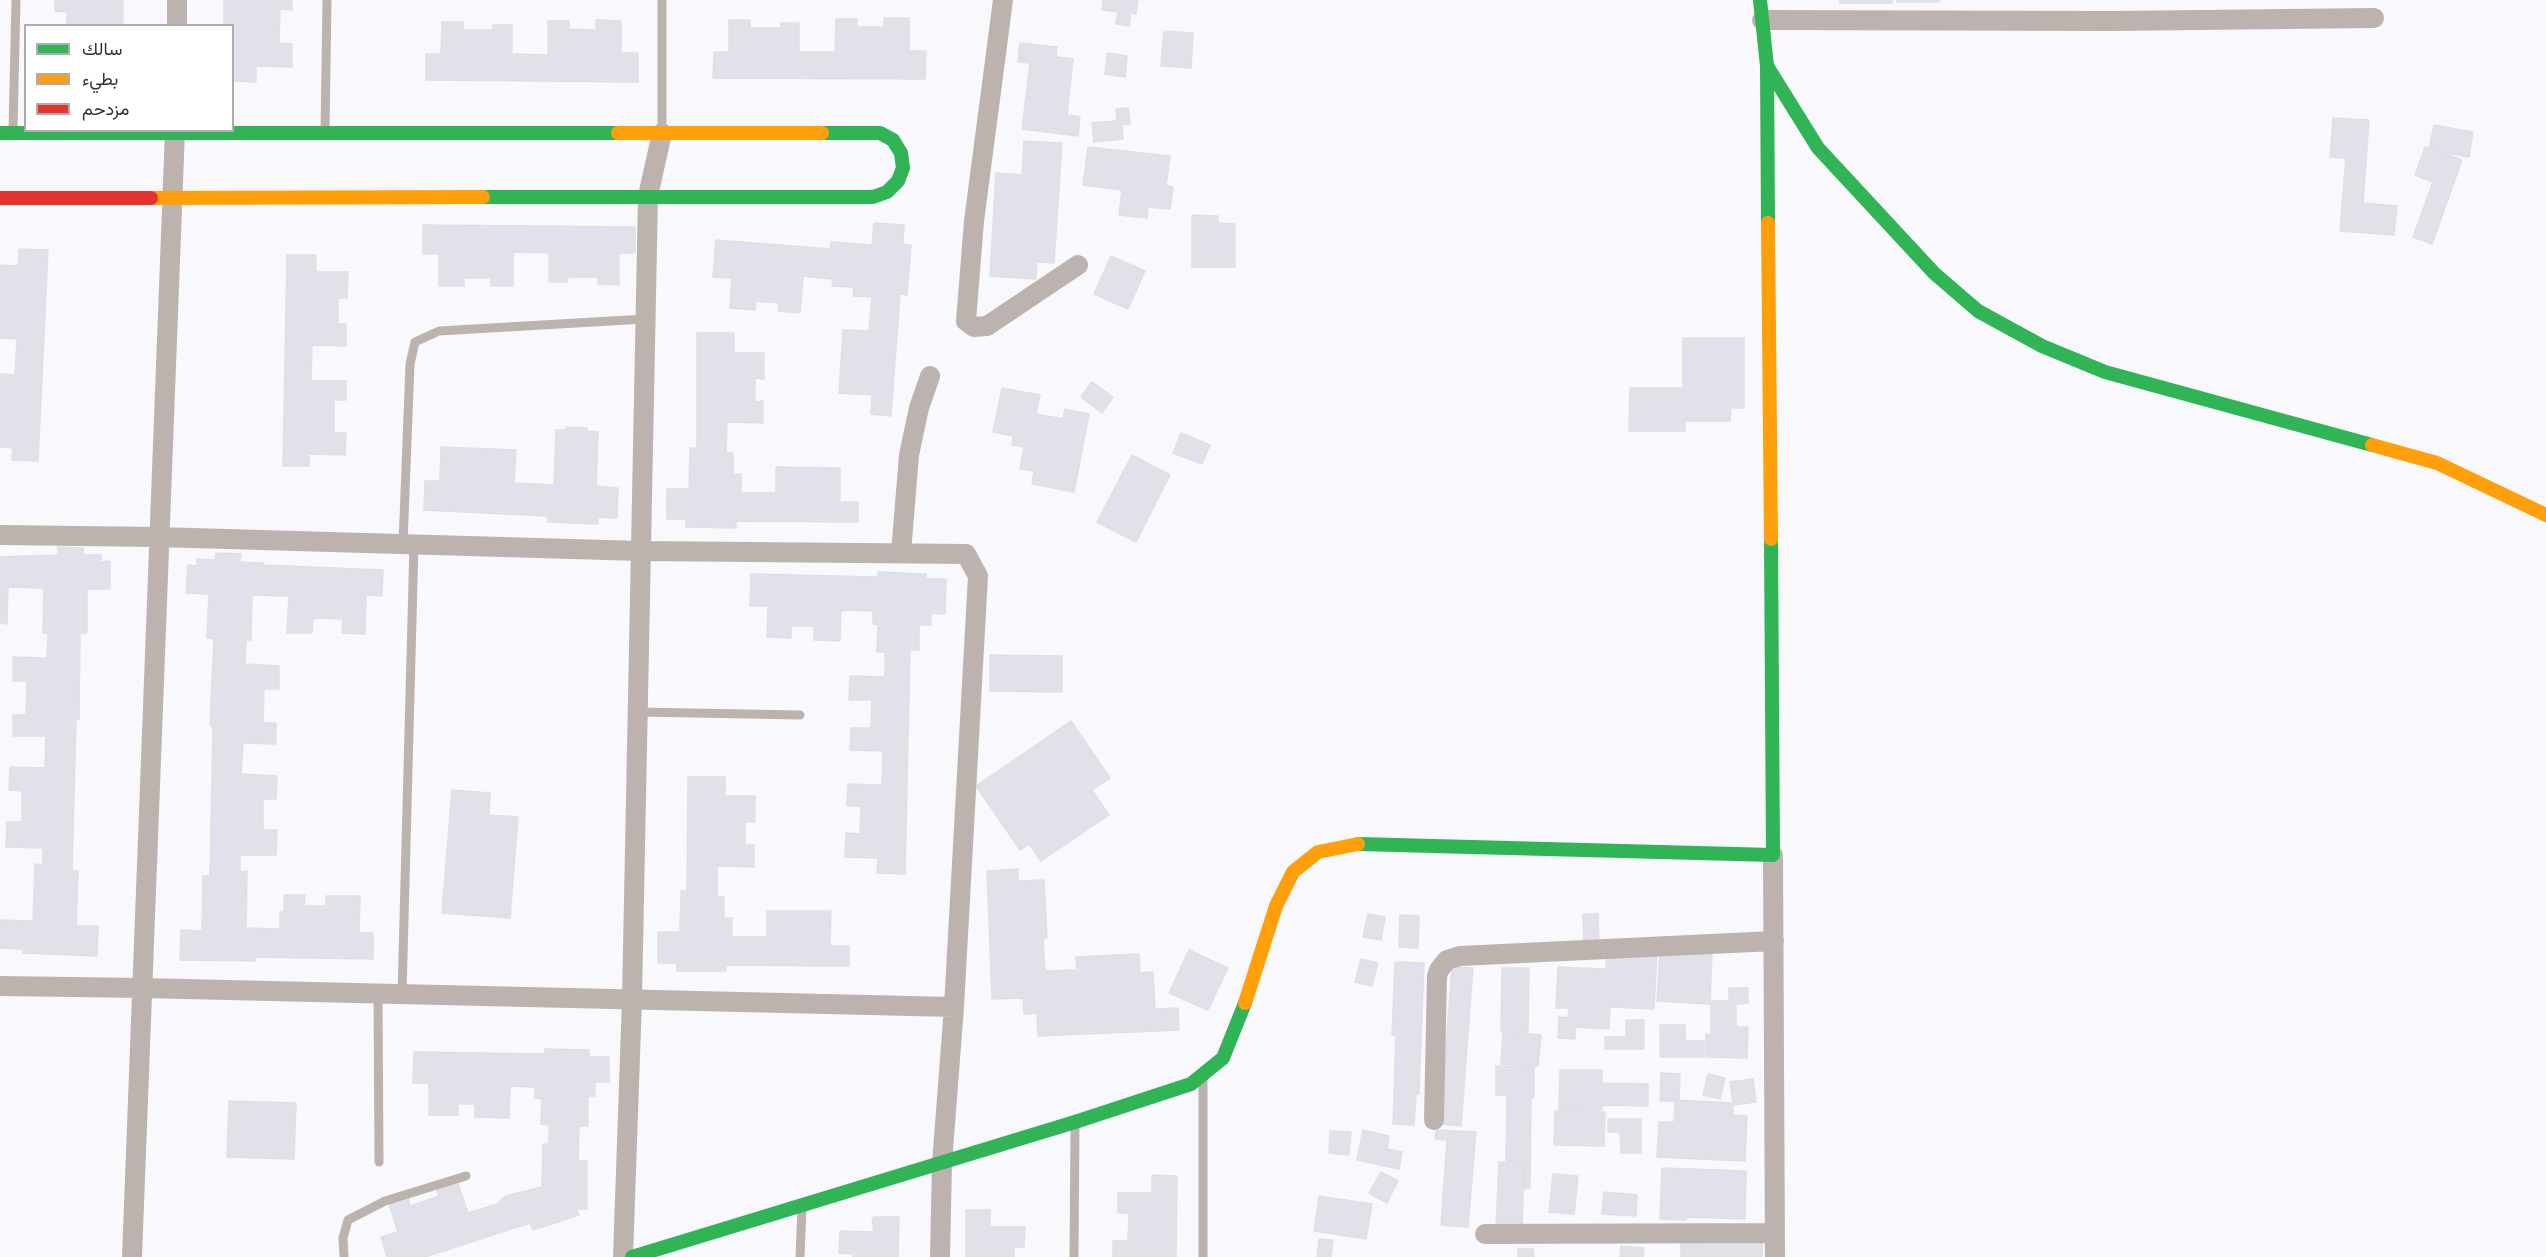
<!DOCTYPE html>
<html>
<head>
<meta charset="utf-8">
<style>
	body { margin:0 }
	#map { position:relative; width:2546px; height:1257px; overflow:hidden; background:#f9f9fd; font-family:Literata,Vazirmatn,serif }
	canvas { display:block }
	.legend { position:absolute; left:24px; top:24px; width:210px; height:108px; box-sizing:border-box; background:#fff; border:2px solid #adadb1; margin:0; padding:8px 10px; list-style:none; font-size:18px; color:#32313c }
	.legend li { display:flex; align-items:center; gap:12px; height:30px }
	.legend b { width:30px; border:2px solid #adadb1 }
</style>
</head>
<body>
<div id="map">
<canvas width="2546" height="1257"></canvas>
<ul class="legend">
<li><b style="height:8px;background:#30b455"></b>سالك</li>
<li><b style="height:8px;background:#ff9f0a"></b>بطيء</li>
<li><b style="height:8px;background:#e5322d"></b>مزدحم</li>
</ul>
</div>
<script>
const ctx = document.querySelector('canvas').getContext('2d');
ctx.lineJoin = 'round';
function fillPath(path, color) { ctx.fillStyle = color; ctx.fill(path, 'evenodd'); }
const shape = rows => new Path2D(rows.map(r => 'M' + r).join(''));
function stroke(path, color, width, dash) { ctx.strokeStyle = color; ctx.lineWidth = width; ctx.lineCap = dash ? 'butt' : 'round'; ctx.setLineDash(dash || []); ctx.stroke(path); }
const building = shape([
	[55,0,123,0,123,26,67,26,67,12,55,11,55,0],
	[224,0,292,0,292,10,280,9,279,43,292,44,292,67,256,66,256,82,232,81,232,26,224,26,224,0],
	[1103,0,1138,0,1136,14,1131,13,1129,26,1116,24,1118,12,1102,10,1103,0],
	[1840,0,1892,0,1892,3,1840,3,1840,0],
	[1897,0,1939,0,1939,2,1897,2,1897,0],
	[884,18,909,18,909,51,926,51,925,79,713,78,714,52,729,52,729,20,750,20,750,28,781,28,781,23,799,23,799,52,835,52,836,19,857,19,857,27,884,27,884,18],
	[596,20,621,21,621,53,638,53,638,82,426,80,426,54,441,54,442,22,463,22,463,30,493,30,493,25,512,25,512,54,548,55,548,21,569,21,569,29,596,30,596,20],
	[1164,31,1193,33,1191,68,1161,66,1164,31],
	[1020,43,1057,47,1056,57,1073,59,1067,115,1080,117,1078,136,1022,129,1030,63,1018,62,1020,43],
	[1107,53,1127,56,1125,77,1105,74,1107,53],
	[1128,108,1130,124,1122,125,1123,139,1094,142,1092,123,1117,121,1116,109,1128,108],
	[2333,118,2369,120,2363,203,2397,206,2394,235,2340,231,2346,158,2330,157,2333,118],
	[2434,125,2473,132,2469,157,2429,150,2434,125],
	[1024,141,1062,143,1054,263,1037,262,1036,279,990,276,996,173,1022,175,1024,141],
	[1088,147,1170,156,1166,186,1173,187,1170,209,1148,207,1147,218,1119,215,1122,190,1083,185,1088,147],
	[2425,147,2462,160,2432,244,2413,237,2433,182,2415,175,2425,147],
	[1192,215,1218,216,1218,223,1235,224,1235,267,1192,267,1192,215],
	[874,223,904,225,903,244,911,245,907,295,900,294,891,416,871,414,872,395,839,393,843,330,869,331,872,297,853,296,854,287,832,286,833,279,803,276,800,313,778,311,779,303,756,301,755,310,730,308,732,278,713,277,716,240,830,249,831,242,872,245,874,223],
	[423,225,635,227,635,253,619,253,619,285,598,284,598,277,568,277,567,282,549,282,549,253,513,252,513,286,491,286,491,278,464,278,464,286,439,286,439,254,423,254,423,225],
	[19,249,48,250,38,461,12,460,13,448,0,447,0,374,15,375,17,339,0,338,0,265,18,266,19,249],
	[287,255,316,255,316,272,348,272,347,298,338,298,338,324,346,324,346,346,312,345,311,381,346,381,346,400,334,400,334,433,346,433,345,455,309,454,309,466,283,466,287,255],
	[1111,256,1145,271,1128,309,1094,294,1111,256],
	[697,333,734,333,734,353,764,353,764,379,755,378,755,402,763,401,763,423,727,422,726,453,733,453,733,474,741,474,741,493,776,493,776,467,840,468,840,502,858,502,858,522,736,521,736,528,686,527,686,519,667,519,667,489,689,489,690,448,697,448,697,333],
	[1683,338,1744,338,1744,408,1731,408,1730,421,1685,421,1685,431,1629,431,1630,388,1683,388,1683,338],
	[1092,382,1113,397,1102,413,1081,397,1092,382],
	[1002,388,1040,395,1036,414,1063,419,1065,409,1089,414,1074,492,1032,484,1034,471,1020,469,1024,447,1012,445,1013,436,993,432,1002,388],
	[566,427,587,428,587,431,598,432,596,486,618,488,617,518,598,517,598,524,548,522,548,516,424,510,425,481,440,481,441,447,516,450,514,483,554,485,556,430,566,430,566,427],
	[1181,433,1210,445,1202,464,1173,453,1181,433],
	[1132,455,1170,475,1136,542,1097,522,1132,455],
	[58,547,83,548,83,555,101,555,101,562,110,561,110,589,87,589,87,633,80,633,79,719,76,721,72,871,78,871,76,926,98,926,97,956,23,953,23,949,0,948,0,920,33,921,35,864,43,865,43,848,6,847,7,822,22,822,22,791,9,790,10,767,45,768,46,736,13,736,13,715,26,715,27,681,13,681,13,657,47,658,48,633,43,633,44,588,8,587,7,624,0,623,0,557,58,555,58,547],
	[216,553,241,554,240,562,263,563,263,565,383,570,382,596,366,595,365,634,342,633,343,619,313,618,312,633,287,633,289,596,252,595,251,640,246,640,245,664,279,666,279,689,264,689,263,723,276,723,276,744,243,743,241,774,277,776,276,799,263,799,263,830,277,830,276,855,240,855,240,872,247,871,246,928,280,929,280,912,284,912,284,895,305,895,304,906,326,906,326,896,360,896,359,933,373,933,373,959,255,957,255,961,180,960,181,930,202,931,203,876,210,876,213,727,210,724,214,639,207,638,209,594,186,593,188,565,197,566,197,559,215,560,216,553],
	[878,572,926,574,926,579,946,579,945,614,931,613,931,625,919,625,919,650,910,650,905,874,877,873,878,858,845,857,846,833,860,834,861,806,847,806,848,784,882,785,883,751,850,750,851,728,871,728,872,700,849,700,850,676,885,677,885,652,877,652,878,625,873,624,873,611,841,610,840,641,814,640,814,626,791,626,791,638,767,637,768,606,750,606,751,574,878,577,878,572],
	[990,655,1062,656,1062,692,990,691,990,655],
	[1071,721,1110,778,1092,790,1109,815,1041,861,1029,844,1020,850,976,786,1071,721],
	[688,777,725,777,725,796,755,796,755,822,745,822,745,845,754,845,754,867,717,866,717,896,724,897,724,918,732,918,732,937,767,937,767,911,831,911,830,946,849,946,849,966,726,965,726,971,677,971,677,963,658,963,658,932,680,932,681,891,687,891,688,777],
	[452,790,490,793,489,815,518,817,510,918,442,913,452,790],
	[1018,869,1018,881,1044,880,1047,938,1043,939,1045,971,1077,970,1076,957,1139,954,1140,973,1153,972,1155,1009,1178,1008,1179,1030,1038,1036,1037,1013,1024,1014,1023,998,992,999,987,871,1018,869],
	[1368,914,1385,917,1381,940,1363,937,1368,914],
	[1583,914,1598,914,1599,947,1584,947,1583,914],
	[1400,915,1419,916,1418,948,1399,947,1400,915],
	[1607,949,1657,951,1654,1009,1610,1007,1609,1029,1575,1027,1575,1039,1558,1038,1559,1017,1568,1018,1569,1008,1556,1008,1558,967,1606,969,1607,949],
	[1189,950,1228,968,1208,1010,1169,993,1189,950],
	[1660,950,1712,953,1710,1004,1657,1001,1660,950],
	[1361,959,1378,963,1372,986,1355,982,1361,959],
	[1395,962,1424,963,1419,1094,1416,1094,1414,1125,1393,1124,1396,1035,1392,1035,1395,962],
	[1452,967,1473,968,1461,1126,1440,1124,1452,967],
	[1502,968,1529,968,1528,1032,1501,1031,1502,968],
	[1729,988,1748,988,1748,1003,1736,1004,1736,1027,1748,1027,1747,1058,1706,1057,1706,1034,1711,1035,1711,1001,1729,1001,1729,988],
	[1626,1020,1644,1020,1644,1049,1605,1049,1605,1037,1626,1037,1626,1020],
	[1660,1025,1685,1025,1685,1041,1704,1041,1704,1057,1660,1057,1660,1025],
	[1503,1032,1541,1035,1538,1066,1501,1064,1503,1032],
	[545,1049,589,1050,589,1057,609,1057,609,1082,595,1082,595,1096,588,1096,588,1126,579,1126,578,1161,587,1161,587,1209,576,1209,579,1215,533,1230,530,1223,425,1257,387,1257,381,1237,398,1232,389,1204,408,1198,410,1206,439,1196,436,1188,457,1181,468,1213,497,1204,506,1196,542,1187,543,1144,549,1144,549,1125,541,1124,542,1099,535,1098,535,1087,510,1086,509,1118,475,1117,475,1104,458,1104,458,1115,429,1115,429,1083,413,1083,414,1052,545,1054,545,1049],
	[1496,1066,1534,1067,1534,1097,1531,1098,1530,1188,1524,1189,1525,1160,1506,1161,1507,1095,1496,1095,1496,1066],
	[1560,1070,1602,1070,1602,1083,1648,1084,1648,1106,1602,1105,1602,1110,1559,1110,1560,1070],
	[1661,1073,1680,1074,1679,1101,1660,1101,1661,1073],
	[1708,1074,1725,1078,1720,1099,1703,1095,1708,1074],
	[1753,1079,1756,1102,1733,1105,1730,1082,1753,1079],
	[1675,1100,1733,1103,1733,1115,1747,1116,1745,1161,1657,1157,1659,1122,1674,1122,1675,1100],
	[229,1101,296,1103,294,1159,227,1157,229,1101],
	[1555,1111,1605,1112,1604,1146,1554,1145,1555,1111],
	[1608,1119,1641,1119,1641,1153,1621,1153,1620,1132,1608,1132,1608,1119],
	[1363,1130,1389,1136,1387,1149,1402,1152,1399,1169,1357,1160,1363,1130],
	[1436,1130,1476,1132,1468,1227,1441,1225,1447,1140,1435,1139,1436,1130],
	[1330,1131,1351,1132,1349,1155,1329,1153,1330,1131],
	[1499,1162,1524,1162,1522,1229,1496,1228,1499,1162],
	[1662,1168,1746,1171,1745,1219,1687,1217,1686,1220,1660,1219,1662,1168],
	[1381,1172,1398,1181,1387,1203,1369,1193,1381,1172],
	[1553,1174,1578,1176,1574,1214,1549,1212,1553,1174],
	[1152,1175,1177,1176,1176,1257,1113,1257,1113,1241,1128,1241,1129,1213,1118,1213,1118,1193,1152,1193,1152,1175],
	[1604,1192,1637,1195,1636,1216,1602,1214,1604,1192],
	[1319,1196,1372,1204,1366,1239,1314,1231,1319,1196],
	[966,1210,990,1210,990,1227,1025,1227,1024,1247,1014,1247,1014,1257,966,1257,966,1210],
	[874,1217,899,1217,898,1257,853,1257,853,1254,839,1253,840,1231,874,1232,872,1220,874,1217],
	[1681,1235,1763,1237,1762,1257,1681,1257,1681,1235],
	[1319,1239,1333,1240,1331,1257,1317,1257,1319,1239],
	[1621,1246,1644,1248,1643,1257,1620,1257,1621,1246],
	[1518,1249,1533,1249,1534,1257,1518,1257,1518,1249]
]);
const lane = shape([
	[13,130,16,0],
	[662,130,662,0],
	[325,131,327,0],
	[403,544,410,364,415,342,439,331,645,319],
	[638,712,800,715],
	[378,993,379,1162],
	[402,994,414,544],
	[1203,1079,1203,1257],
	[344,1257,343,1238,348,1220,385,1201,466,1176],
	[800,1257,802,1208],
	[1074,1257,1075,1124]
]);
const street = shape([
	[1003,0,974,221,966,321,974,327,987,326,1078,265],
	[1762,20,2112,21,2374,18],
	[177,26,177,0],
	[0,535,158,537,641,551,966,554,978,576,954,1007,942,1163,940,1257],
	[901,553,909,455,919,408,930,376],
	[1773,855,1775,1257],
	[0,986,142,988,954,1007],
	[1434,1120,1437,976,1439,970,1447,960,1460,956,1774,941],
	[1485,1234,1775,1233],
	[132,1257,175,130],
	[623,1257,632,999,648,196,662,133]
]);
const fast = shape([
	[1760,0,1767,66,1818,148,1934,273,1978,311,2042,346,2105,372,2372,445],
	[1767,66,1768,223],
	[0,133,618,133],
	[483,197,873,197,887,192,898,181,903,168,901,153,893,140,880,133,822,133],
	[1358,844,1773,855,1771,539],
	[632,1257,1075,1122,1191,1084,1223,1058,1245,1003]
]);
const slow = shape([
	[618,133,822,133],
	[151,198,483,197],
	[1768,223,1771,539],
	[2372,445,2437,463,2546,515],
	[1245,1003,1276,906,1293,872,1318,852,1358,844]
]);
const jam = shape([
	[0,198,151,198]
]);
fillPath(building, '#e2e1ea');
stroke(building, '#dfdfe6', 1.5);
stroke(lane, '#bdb3ae', 9);
stroke(street, '#bdb3ae', 20);
stroke(fast, '#30b455', 14);
stroke(slow, '#ff9f0a', 14);
stroke(jam, '#e5322d', 14);
</script>
</body>
</html>
